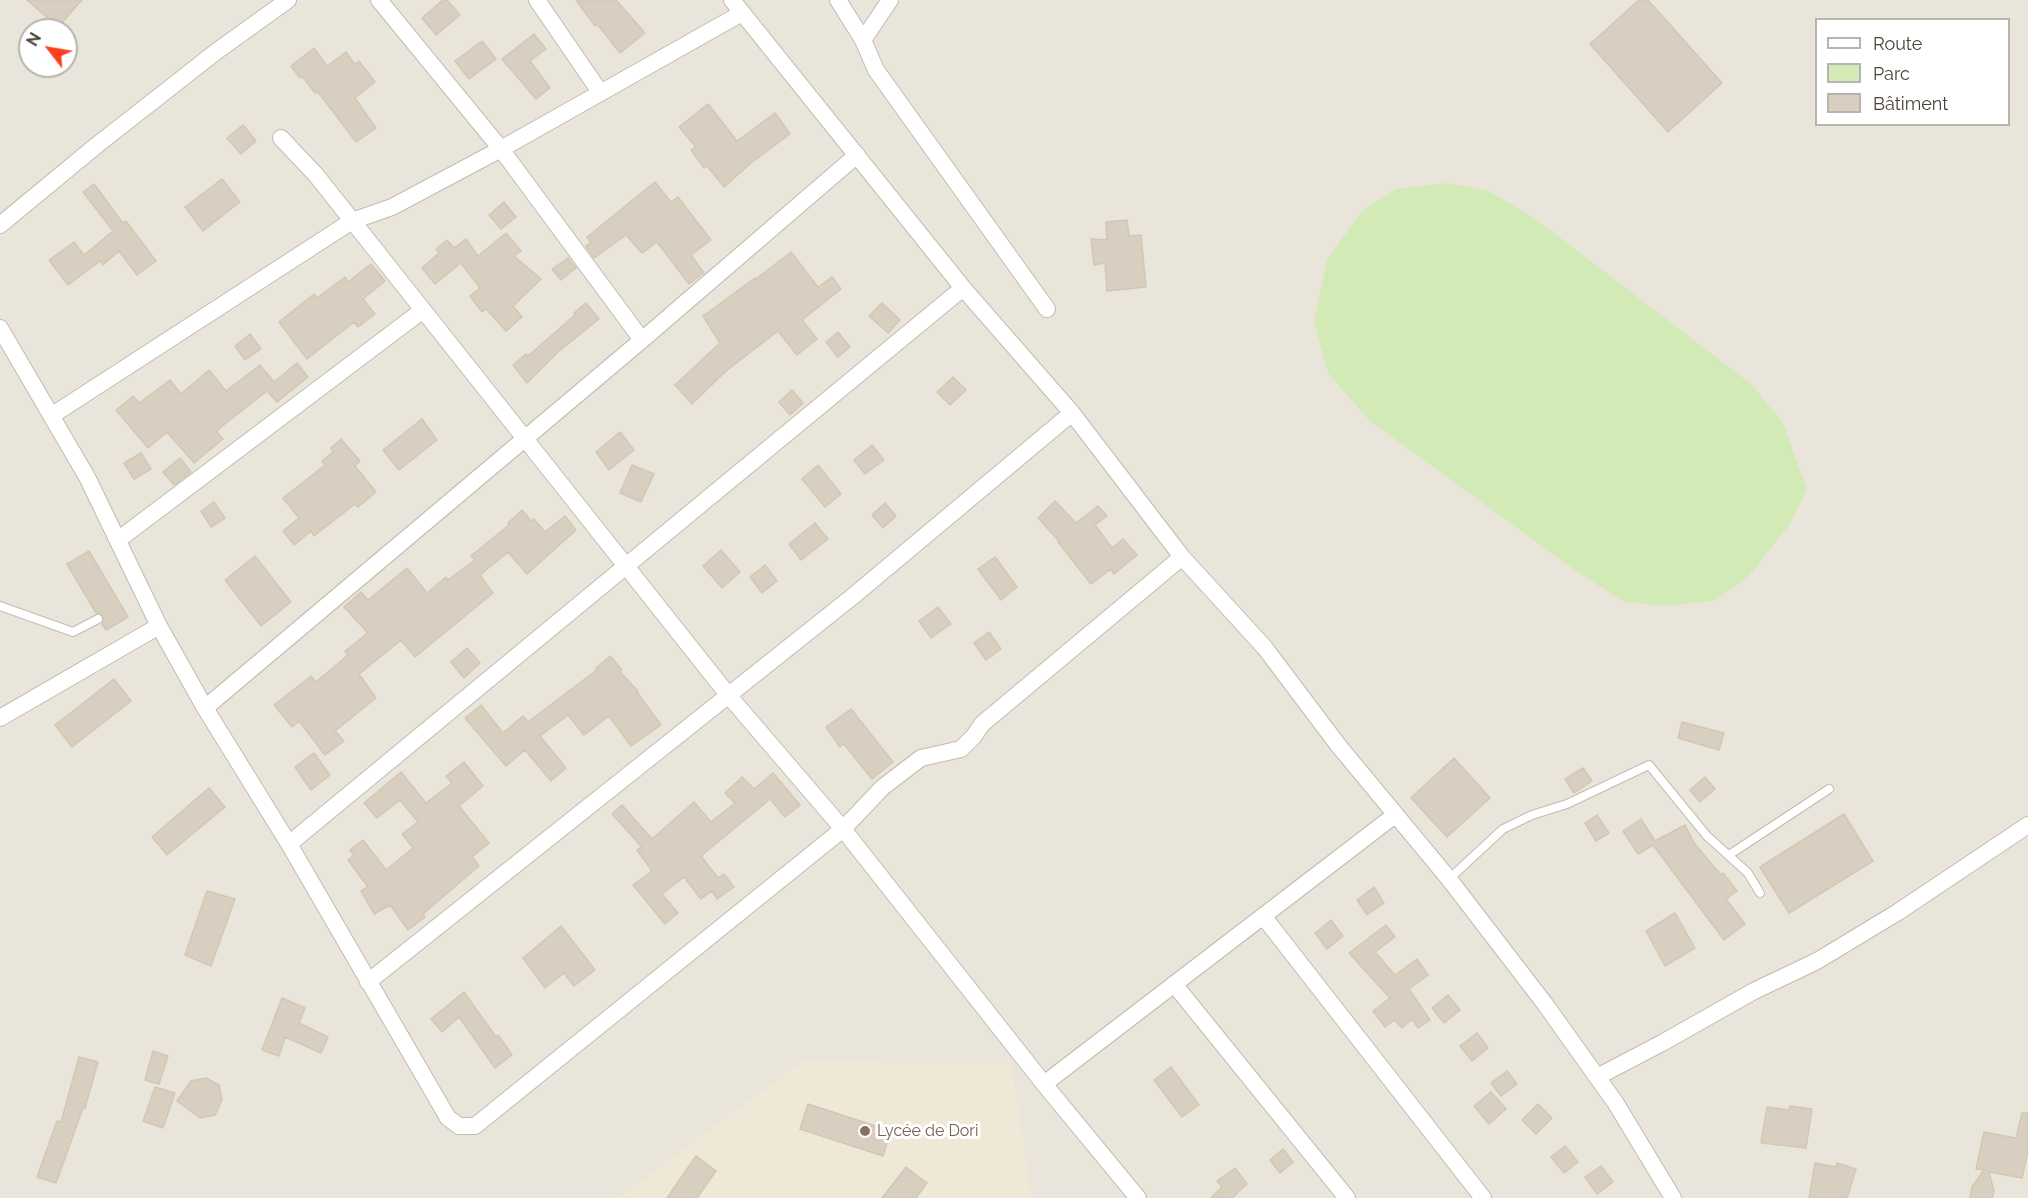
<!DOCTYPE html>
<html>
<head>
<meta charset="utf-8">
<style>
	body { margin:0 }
	#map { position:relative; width:2028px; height:1198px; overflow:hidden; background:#f6f3ec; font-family:Raleway,sans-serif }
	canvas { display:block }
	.legend { position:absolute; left:1815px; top:18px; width:195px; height:108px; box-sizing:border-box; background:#fff; border:2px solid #b7b4b0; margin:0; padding:8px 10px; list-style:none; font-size:18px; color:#4b4439 }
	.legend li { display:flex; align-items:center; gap:12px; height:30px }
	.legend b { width:30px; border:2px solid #b7b4b0 }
	.north { position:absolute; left:18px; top:18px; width:60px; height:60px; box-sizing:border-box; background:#fff; border:2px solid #b7b4b0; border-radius:50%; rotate:301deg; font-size:16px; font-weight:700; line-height:24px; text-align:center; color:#4b4439 }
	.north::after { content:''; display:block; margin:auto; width:21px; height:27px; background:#fc3f1d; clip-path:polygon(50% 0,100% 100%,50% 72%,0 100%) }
</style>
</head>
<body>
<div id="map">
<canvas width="2028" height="1198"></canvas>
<ul class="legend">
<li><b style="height:8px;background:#fff"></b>Route</li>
<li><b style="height:16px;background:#d2eab5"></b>Parc</li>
<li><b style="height:16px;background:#d8cfc1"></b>Bâtiment</li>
</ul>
<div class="north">N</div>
</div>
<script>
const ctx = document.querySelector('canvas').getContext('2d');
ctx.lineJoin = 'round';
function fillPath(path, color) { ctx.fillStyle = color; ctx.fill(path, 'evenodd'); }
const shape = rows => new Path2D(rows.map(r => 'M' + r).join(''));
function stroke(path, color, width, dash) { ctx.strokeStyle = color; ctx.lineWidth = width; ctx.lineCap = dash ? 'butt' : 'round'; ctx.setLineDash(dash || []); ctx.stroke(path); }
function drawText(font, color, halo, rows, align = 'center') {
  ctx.font = font + ' Raleway,sans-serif'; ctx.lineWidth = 6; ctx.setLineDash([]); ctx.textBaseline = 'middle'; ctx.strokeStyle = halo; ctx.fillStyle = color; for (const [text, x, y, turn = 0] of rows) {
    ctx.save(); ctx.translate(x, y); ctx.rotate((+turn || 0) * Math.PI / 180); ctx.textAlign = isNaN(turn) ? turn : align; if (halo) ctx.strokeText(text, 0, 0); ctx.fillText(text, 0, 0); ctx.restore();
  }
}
const residential = shape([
	[0,0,2028,0,2028,1198,0,1198],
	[1816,20,2008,20,2008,124,1816,124],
	[30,30,66,30,66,66,30,66]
]);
const education = shape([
	[803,1061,1011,1065,1032,1198,618,1198]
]);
const green = shape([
	[1448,183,1488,191,1533,217,1751,384,1783,423,1807,490,1790,524,1747,578,1714,601,1665,606,1624,602,1576,571,1369,420,1328,373,1314,321,1327,260,1361,212,1396,189]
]);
const building = shape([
	[27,0,82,0,58,27,27,0],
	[443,0,447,0,460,15,436,35,422,18,443,0],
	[576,0,616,0,645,33,620,53,597,24,595,26,576,0],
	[1639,0,1648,0,1722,83,1668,132,1590,44,1639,0],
	[534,34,546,49,530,61,550,88,536,99,502,59,534,34],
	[482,41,496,59,469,79,455,61,482,41],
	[314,48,327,66,346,52,355,64,359,61,375,82,355,98,376,128,356,142,318,92,315,93,302,76,300,78,291,66,314,48],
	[708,104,737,141,775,113,790,134,751,163,724,187,707,166,704,168,691,150,696,147,679,127,708,104],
	[243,125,256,141,241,154,227,138,243,125],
	[222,179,240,202,203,231,185,207,222,179],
	[655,182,671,202,678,197,711,240,691,255,704,273,689,284,657,242,642,253,626,235,594,258,586,246,591,243,587,237,655,182],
	[94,184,123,223,126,221,156,261,137,275,119,251,103,265,100,261,68,285,49,260,74,242,84,255,113,231,83,192,94,184],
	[504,202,516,217,501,229,489,215,504,202],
	[1127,220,1129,236,1141,235,1146,287,1107,291,1105,263,1094,265,1091,239,1107,240,1106,222,1127,220],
	[506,233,521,251,514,256,541,279,513,306,522,317,506,331,486,309,482,312,470,296,480,288,461,263,435,284,422,268,439,253,436,249,447,240,454,248,466,239,478,256,506,233],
	[791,252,818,287,832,277,841,289,802,320,817,339,797,355,778,331,726,371,692,404,675,385,720,343,703,316,755,278,756,279,791,252],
	[568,258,576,268,561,280,552,269,568,258],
	[371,264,385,281,363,299,375,314,358,327,354,322,307,359,279,322,314,294,317,298,345,277,348,282,371,264],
	[586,303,599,319,558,352,527,383,513,365,526,354,528,356,575,315,574,313,586,303],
	[882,303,900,320,888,333,869,316,882,303],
	[838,332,850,347,838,357,826,342,838,332],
	[250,334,261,349,245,360,235,346,250,334],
	[297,363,308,377,277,402,267,391,216,431,223,439,194,463,167,432,148,448,116,410,133,396,139,403,170,380,181,394,209,370,226,391,260,365,274,382,297,363],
	[953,377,966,390,950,405,937,392,953,377],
	[792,390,803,403,790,415,779,402,792,390],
	[422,419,437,440,399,470,383,450,422,419],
	[620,432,634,450,609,470,596,452,620,432],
	[341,439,360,461,355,466,376,492,358,507,355,504,314,536,311,531,294,545,283,531,299,518,283,498,325,465,322,461,333,452,331,448,341,439],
	[872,445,884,460,865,474,854,460,872,445],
	[141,453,151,469,134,479,124,463,141,453],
	[180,458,191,472,174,485,163,472,180,458],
	[632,465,654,474,641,502,620,493,632,465],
	[818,465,841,494,825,507,802,479,818,465],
	[1055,501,1076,523,1098,506,1107,516,1095,525,1112,548,1123,539,1137,555,1114,574,1111,569,1091,584,1058,542,1059,541,1038,518,1055,501],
	[214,502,225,518,211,527,201,511,214,502],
	[885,503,896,516,883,528,872,515,885,503],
	[522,510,531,521,534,519,545,532,565,516,576,530,527,574,508,552,480,575,493,593,415,657,401,640,359,674,376,698,335,731,344,741,325,755,299,721,292,727,274,705,311,676,316,682,348,655,345,651,368,633,344,607,361,592,368,600,407,568,427,593,446,577,448,580,475,560,471,556,509,525,508,523,522,510],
	[815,523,828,539,801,560,789,544,815,523],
	[721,550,740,572,722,588,703,566,721,550],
	[89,551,128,617,106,630,102,624,104,620,103,616,96,613,67,564,89,551],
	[255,556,291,602,261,626,225,580,255,556],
	[995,557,1017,587,1001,600,978,569,995,557],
	[765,565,777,581,762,593,750,577,765,565],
	[938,607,951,624,931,638,919,621,938,607],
	[989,632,1001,649,986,660,974,643,989,632],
	[467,648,480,663,464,678,451,662,467,648],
	[610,656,622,670,620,672,638,691,637,692,661,725,631,746,609,716,584,735,568,715,540,736,566,768,551,781,525,750,506,766,465,718,481,705,503,733,523,716,528,722,598,669,596,668,610,656],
	[114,679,131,701,72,747,55,725,114,679],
	[851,709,893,762,872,779,844,744,840,747,826,727,851,709],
	[1682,722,1724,733,1719,750,1678,738,1682,722],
	[314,753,330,775,311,790,295,767,314,753],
	[1454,758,1490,798,1447,837,1411,798,1454,758],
	[464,762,483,786,459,806,489,843,472,857,479,866,423,914,425,917,408,930,390,905,374,914,361,891,368,887,348,860,354,855,350,850,363,840,386,870,413,848,402,834,418,822,400,800,377,818,364,803,401,772,426,803,452,783,446,776,464,762],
	[1583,768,1592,781,1574,793,1565,779,1583,768],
	[773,773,800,805,785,817,770,799,701,856,718,878,724,874,734,887,717,899,712,891,701,899,684,877,662,894,678,913,665,924,633,885,652,871,637,850,642,847,612,814,622,805,652,839,694,802,711,822,735,803,725,793,742,777,754,789,773,773],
	[1705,777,1715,789,1700,802,1690,790,1705,777],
	[209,788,225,807,167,855,152,837,209,788],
	[1844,814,1873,861,1789,913,1760,867,1844,814],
	[1597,815,1609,833,1596,841,1585,823,1597,815],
	[1641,819,1655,841,1685,825,1694,843,1721,875,1723,873,1737,891,1726,899,1745,924,1724,940,1653,845,1638,854,1623,831,1641,819],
	[1374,887,1384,903,1367,915,1357,900,1374,887],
	[207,891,235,899,211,966,185,955,207,891],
	[1675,913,1695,948,1665,966,1646,931,1675,913],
	[1331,920,1343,936,1327,949,1315,933,1331,920],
	[1386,925,1395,937,1375,952,1395,975,1417,959,1428,975,1409,989,1430,1020,1418,1028,1412,1019,1402,1028,1394,1020,1385,1027,1373,1011,1390,998,1349,953,1386,925],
	[561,926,595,970,574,986,564,973,545,988,523,958,561,926],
	[464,992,496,1037,498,1035,512,1055,495,1068,459,1017,442,1032,431,1019,464,992],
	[1448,995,1460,1010,1444,1023,1432,1008,1448,995],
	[282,998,305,1008,299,1023,328,1037,321,1053,285,1037,279,1056,262,1050,282,998],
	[1477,1033,1488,1048,1472,1061,1460,1046,1477,1033],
	[153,1051,168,1056,159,1084,145,1080,153,1051],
	[79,1057,98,1062,85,1108,83,1108,56,1183,37,1177,57,1121,61,1122,79,1057],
	[1171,1067,1199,1105,1182,1117,1154,1080,1171,1067],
	[1507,1071,1517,1084,1501,1096,1491,1083,1507,1071],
	[206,1078,219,1085,222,1100,215,1115,200,1118,177,1101,191,1081,206,1078],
	[155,1087,175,1093,163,1128,143,1121,155,1087],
	[1491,1092,1506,1109,1489,1124,1474,1106,1491,1092],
	[808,1104,891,1131,883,1156,800,1129,808,1104],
	[1538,1104,1552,1118,1536,1134,1522,1120,1538,1104],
	[1790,1106,1812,1109,1806,1148,1761,1143,1767,1107,1789,1110,1790,1106],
	[2022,1113,2028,1113,2028,1151,2022,1178,1989,1172,1994,1191,1992,1198,1970,1198,1972,1187,1984,1170,1976,1169,1984,1132,2016,1138,2022,1113],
	[1565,1146,1578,1162,1564,1173,1551,1157,1565,1146],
	[1283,1149,1293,1162,1280,1173,1270,1160,1283,1149],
	[696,1156,716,1171,697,1198,667,1198,696,1156],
	[1815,1163,1836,1167,1837,1163,1856,1169,1847,1198,1809,1198,1815,1163],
	[1601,1166,1613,1182,1597,1194,1585,1177,1601,1166],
	[906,1167,927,1183,916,1198,882,1198,906,1167],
	[1235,1168,1247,1184,1232,1198,1211,1198,1222,1187,1217,1181,1235,1168]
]);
const lane = shape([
	[0,606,73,632,98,619],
	[1729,855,1829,789],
	[1449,879,1503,829,1532,815,1567,804,1649,765,1707,836,1748,873,1760,893]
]);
const street = shape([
	[379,0,501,149,642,340],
	[537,0,600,92],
	[732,0,963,288,1072,413,1182,557,1265,648,1338,745,1449,879,1545,1004,1597,1077,1615,1102,1673,1198],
	[838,0,863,40,876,70,1047,309],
	[863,40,890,0],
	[281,138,316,175,729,696,843,829,1044,1084,1138,1198],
	[0,225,97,145,217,51,288,0],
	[0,328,87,477,159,626,205,708,289,844,448,1118,459,1126,475,1126,843,829,883,787,921,758,961,749,974,736,982,724,1182,557],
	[51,416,352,221,392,207,501,149,742,13],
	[118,540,423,310],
	[205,708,642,340,857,155],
	[0,718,159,626],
	[289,844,963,288],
	[1263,916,1483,1198],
	[368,982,852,597,1072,413],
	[1174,984,1347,1198],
	[1597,1077,1662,1043,1754,991,1817,961,1898,912,2028,825],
	[1044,1084,1395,815]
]);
const markers = [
	[865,1131,6,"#8d6e63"]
];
const educationNames = [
	["Lycée de Dori",877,1131]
];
fillPath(residential, '#eae5da');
fillPath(education, '#efe8d6');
fillPath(green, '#d2eab5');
fillPath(building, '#d8cfc1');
stroke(building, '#d3c7b4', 1.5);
stroke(lane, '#c2bbae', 10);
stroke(street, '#c2bbae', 18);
stroke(lane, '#fff', 8);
stroke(street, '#fff', 16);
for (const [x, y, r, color] of markers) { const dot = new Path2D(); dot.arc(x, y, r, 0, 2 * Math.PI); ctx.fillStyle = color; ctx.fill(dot); stroke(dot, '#fff', 2); }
drawText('16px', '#785e54', '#fff', educationNames, 'left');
</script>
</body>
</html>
